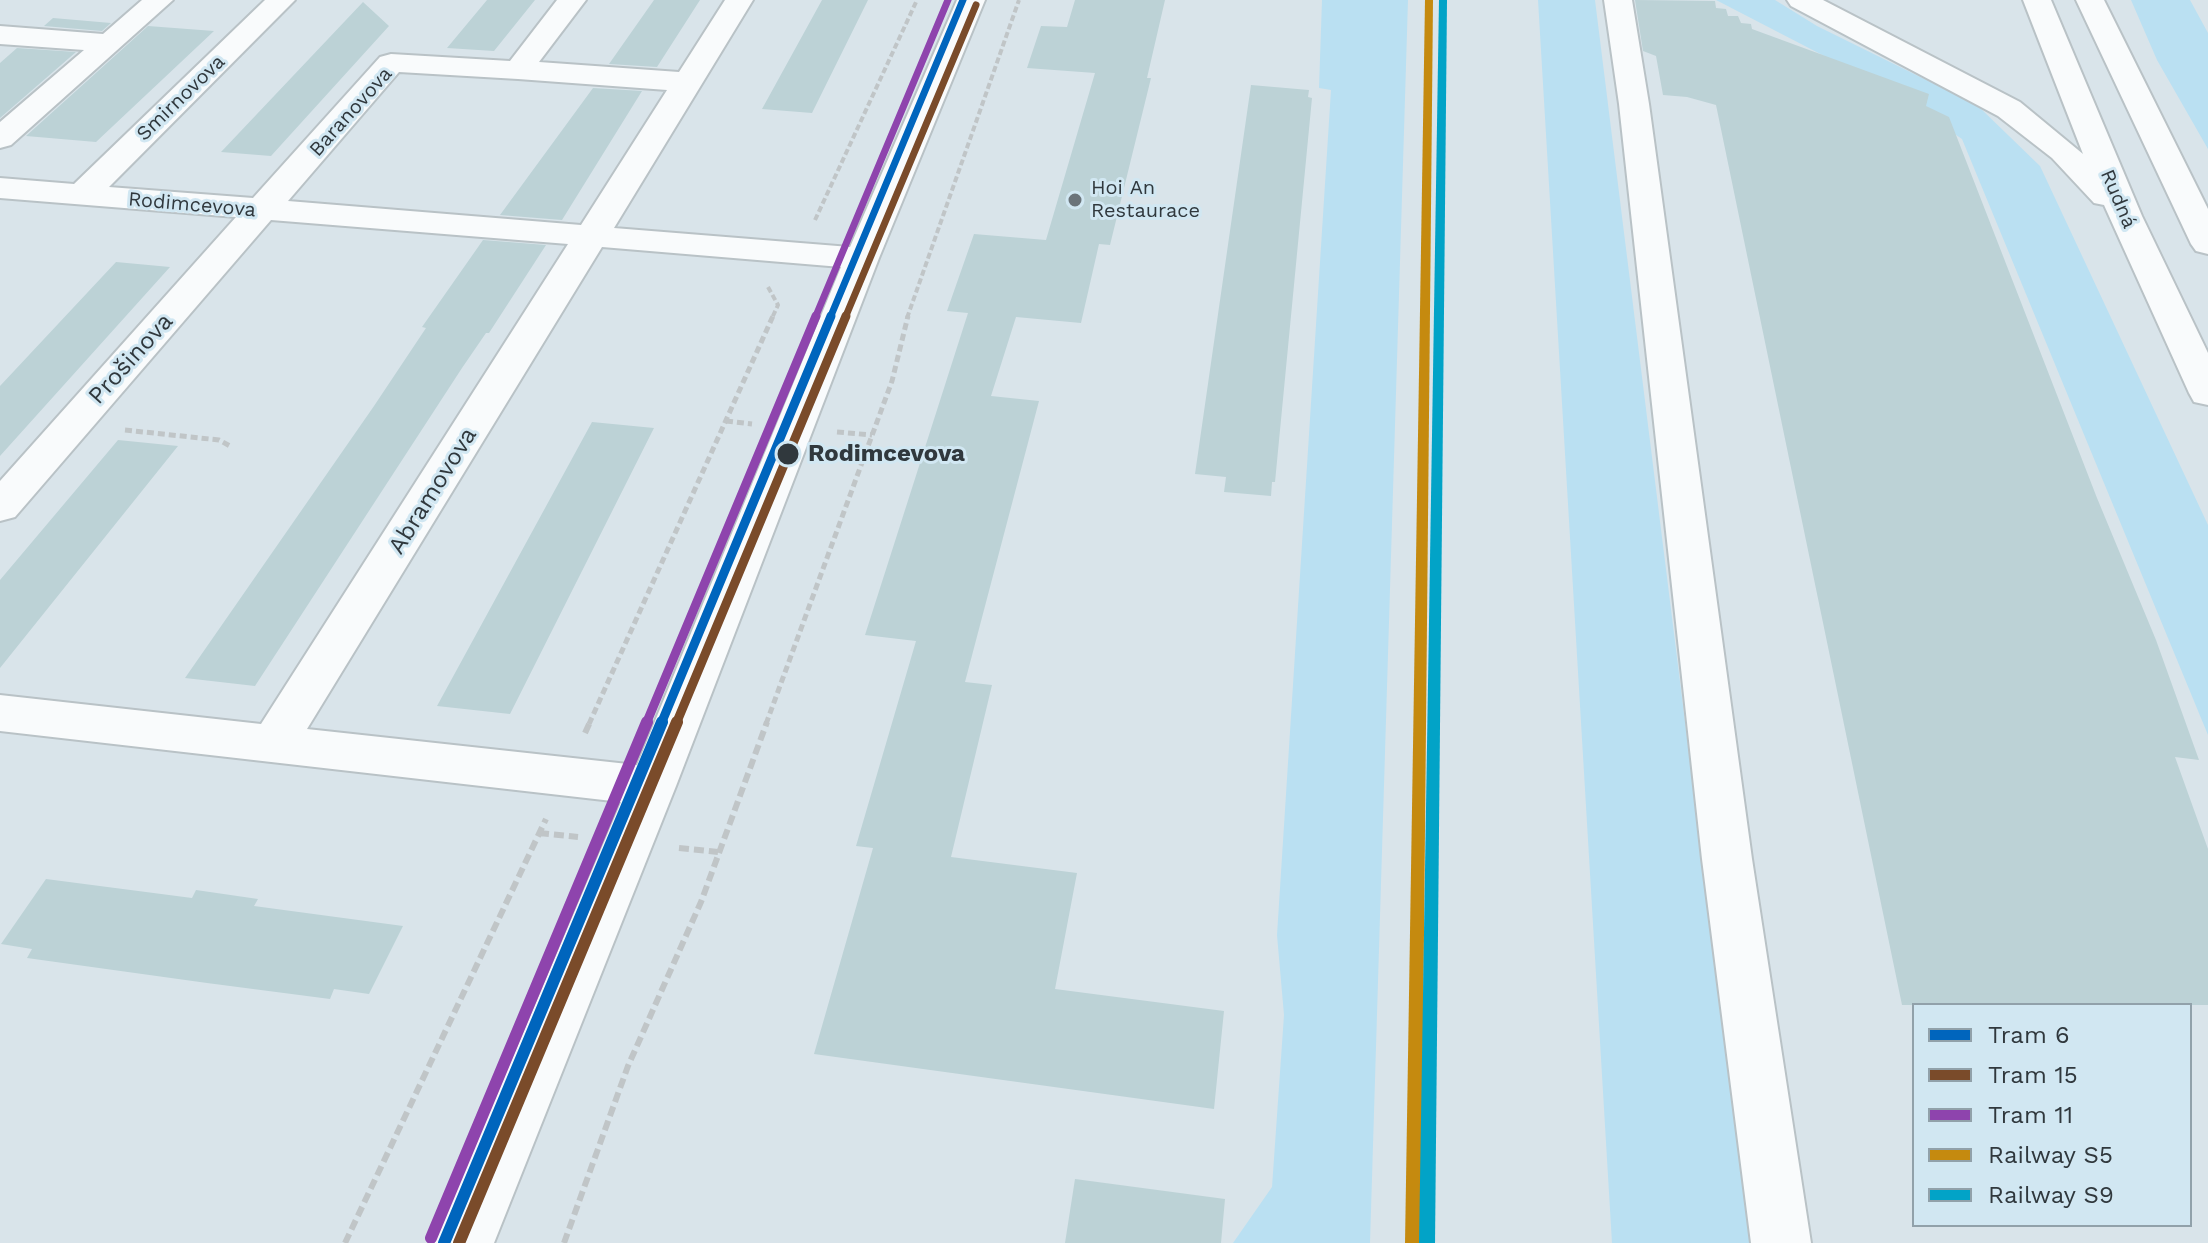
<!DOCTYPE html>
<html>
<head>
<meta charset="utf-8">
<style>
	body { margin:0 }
	#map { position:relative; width:2208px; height:1243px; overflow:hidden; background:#d9e4ea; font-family:"Work Sans",sans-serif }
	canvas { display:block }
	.legend { position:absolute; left:1912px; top:1003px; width:280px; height:224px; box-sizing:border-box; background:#d1e7f2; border:2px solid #91a1aa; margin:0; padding:10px 14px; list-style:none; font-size:24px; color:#30383d }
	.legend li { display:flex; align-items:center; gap:16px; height:40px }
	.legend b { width:40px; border:2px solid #91a1aa }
</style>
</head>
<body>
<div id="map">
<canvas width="2208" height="1243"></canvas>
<ul class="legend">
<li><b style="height:10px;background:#0065bd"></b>Tram 6</li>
<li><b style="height:10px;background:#7a4b2a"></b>Tram 15</li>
<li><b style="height:10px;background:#8e44ad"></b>Tram 11</li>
<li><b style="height:10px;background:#c58a0f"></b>Railway S5</li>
<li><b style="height:10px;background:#02a3c7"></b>Railway S9</li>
</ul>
</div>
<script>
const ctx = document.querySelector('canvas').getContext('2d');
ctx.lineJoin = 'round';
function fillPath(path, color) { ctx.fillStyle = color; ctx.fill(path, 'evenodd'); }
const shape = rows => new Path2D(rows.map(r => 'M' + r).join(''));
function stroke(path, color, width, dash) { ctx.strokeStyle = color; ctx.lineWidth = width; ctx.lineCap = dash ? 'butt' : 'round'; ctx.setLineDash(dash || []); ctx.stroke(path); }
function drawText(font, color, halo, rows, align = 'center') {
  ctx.font = font + ' "Work Sans",sans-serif'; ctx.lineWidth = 6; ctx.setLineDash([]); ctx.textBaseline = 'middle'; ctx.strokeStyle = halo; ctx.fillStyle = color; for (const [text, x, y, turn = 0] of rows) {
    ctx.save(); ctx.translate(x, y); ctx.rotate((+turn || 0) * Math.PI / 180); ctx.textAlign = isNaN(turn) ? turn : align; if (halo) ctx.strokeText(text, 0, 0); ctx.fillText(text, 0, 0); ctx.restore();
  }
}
const green = shape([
	[1322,0,1408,0,1370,1243,1233,1243,1272,1187,1284,1015,1277,935,1331,90,1319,88],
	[1538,0,1595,0,1750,1243,1612,1243],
	[1716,0,1775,0,1817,26,1977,105,2040,166,2208,525,2208,735,1962,139,1888,89],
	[2131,0,2190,0,2208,33,2208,149,2157,60]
]);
const building = shape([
	[487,0,535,0,494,51,447,48],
	[654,0,700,0,657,67,609,64],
	[822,0,868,0,812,113,762,109],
	[1075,0,1165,0,1147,78,1151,78,1110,245,1099,244,1081,323,1016,317,991,396,1039,401,965,682,992,685,951,857,1077,873,1055,989,1224,1011,1214,1109,814,1054,873,848,856,846,916,641,865,635,968,313,947,311,974,234,1046,240,1095,73,1027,68,1041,26,1067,27],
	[1635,0,1715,1,1716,8,1726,9,1728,16,1738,16,1741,23,1751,24,1752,29,1929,94,1926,106,1949,117,2097,498,2156,640,2199,760,2175,757,2208,849,2208,1005,1902,1005,1716,105,1687,97,1663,95,1656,56,1643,51],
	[363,2,389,26,271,156,221,152],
	[53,18,111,23,102,31,44,26],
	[148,26,214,31,96,142,26,136],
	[17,48,76,52,0,118,0,63],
	[1251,85,1309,90,1308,97,1312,98,1275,482,1272,482,1271,496,1224,492,1226,477,1195,474],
	[593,88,642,91,562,220,500,215],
	[483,240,546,245,489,333,486,333,462,368,255,686,185,678,374,406,426,328,422,327],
	[116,262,170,267,0,456,0,386],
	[592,422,654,428,510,714,437,706],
	[118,440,178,446,0,668,0,580],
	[46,879,192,898,196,890,258,899,254,906,403,926,369,994,334,989,330,999,207,983,27,958,32,949,1,944],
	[1075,1179,1225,1199,1221,1243,1065,1243]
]);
const pathFar2 = shape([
	[815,220,917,0],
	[768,287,778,305,772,318],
	[907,318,1019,0]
]);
const pathFar1 = shape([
	[726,421,752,424],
	[125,430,219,440,230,446],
	[837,432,872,435],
	[589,724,773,316],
	[766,724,892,381,908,316]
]);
const path = shape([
	[585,733,590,722],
	[539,833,578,837],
	[679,848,718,852],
	[345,1243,546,819],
	[564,1243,628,1066,701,902,767,722]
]);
const minor = shape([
	[142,0,173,0,11,145,0,148,0,122,84,50,0,44,0,26,103,34,142,0],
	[265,0,295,0,109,187,253,198,380,57,391,54,510,61,557,0,586,0,539,62,679,72,725,0,753,0,614,228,850,247,957,0,985,0,879,258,676,786,494,1243,434,1243,621,802,0,731,0,695,261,724,568,244,271,220,15,517,0,521,0,481,236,217,0,198,0,178,74,184,265,0],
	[399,72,518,79,667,90,581,225,288,201,399,72],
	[602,247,841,267,637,765,307,729,602,247],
	[1604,0,1632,0,1649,104,1752,859,1811,1243,1751,1243,1702,859,1619,104,1604,0]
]);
const trunk = shape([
	[1787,0,1823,0,2020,102,2083,154,2023,0,2051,0,2142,216,2208,353,2208,405,2194,402,2189,393,2104,205,2094,203,2052,158,1998,116,1791,6,1787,0],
	[2076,0,2104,0,2208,209,2208,254,2196,251,2191,244,2076,0]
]);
const rail1 = shape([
	[1425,0,1433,0,1421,1243,1405,1243,1425,0]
]);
const rail2 = shape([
	[1439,0,1447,0,1435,1243,1419,1243,1439,0]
]);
const tram1Far2 = shape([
	[830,318,963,0]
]);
const tram1Far1 = shape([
	[661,724,831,316]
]);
const tram1 = shape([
	[444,1243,662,722]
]);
const tram2Far2 = shape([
	[845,318,976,5]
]);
const tram2Far1 = shape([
	[676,724,846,316]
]);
const tram2 = shape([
	[459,1243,677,722]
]);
const tram3Far2 = shape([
	[815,318,948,0]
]);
const tram3Far1 = shape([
	[646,724,816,316]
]);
const tram3 = shape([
	[431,1238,647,722]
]);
const markers = [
	[1075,200,8,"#6b747a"],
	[788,454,12,"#30383d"]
];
const farStreetnames = [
	["Smirnovova",181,98,-44],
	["Baranovova",351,112,-48],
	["Rudná",2118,199,67],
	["Rodimcevova",192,205,5]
];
const farPoinames = [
	["Hoi An",1091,188],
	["Restaurace",1091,211]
];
const streetNames = [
	["Prošinova",131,359,-48],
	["Abramovova",433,491,-58]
];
const stopNames = [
	["Rodimcevova",808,454]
];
fillPath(green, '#bae0f2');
fillPath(building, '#bcd2d6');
stroke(minor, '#b9c2c6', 4);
stroke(trunk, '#b9c2c6', 4);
stroke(pathFar2, '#c0c5c7', 4, [6, 3]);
stroke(pathFar1, '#c0c5c7', 5, [7, 4]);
stroke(path, '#c0c5c7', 6, [10, 5]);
fillPath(minor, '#f9fbfc');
fillPath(trunk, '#f9fbfc');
fillPath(rail1, '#c58a0f');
fillPath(rail2, '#02a3c7');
stroke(tram1Far2, '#0065bd', 7);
stroke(tram1Far1, '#0065bd', 9);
stroke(tram1, '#0065bd', 12);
stroke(tram2Far2, '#7a4b2a', 7);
stroke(tram2Far1, '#7a4b2a', 9);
stroke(tram2, '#7a4b2a', 12);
stroke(tram3Far2, '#8e44ad', 7);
stroke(tram3Far1, '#8e44ad', 9);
stroke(tram3, '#8e44ad', 12);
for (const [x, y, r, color] of markers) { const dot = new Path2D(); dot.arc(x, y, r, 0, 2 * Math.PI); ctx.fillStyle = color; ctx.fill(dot); stroke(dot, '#d1e7f2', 3); }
drawText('20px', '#30383d', '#d1e7f2', farStreetnames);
drawText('20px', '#30383d', '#d1e7f2', farPoinames, 'left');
drawText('24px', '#30383d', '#d1e7f2', streetNames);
drawText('bold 24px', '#30383d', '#d1e7f2', stopNames, 'left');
</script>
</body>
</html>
